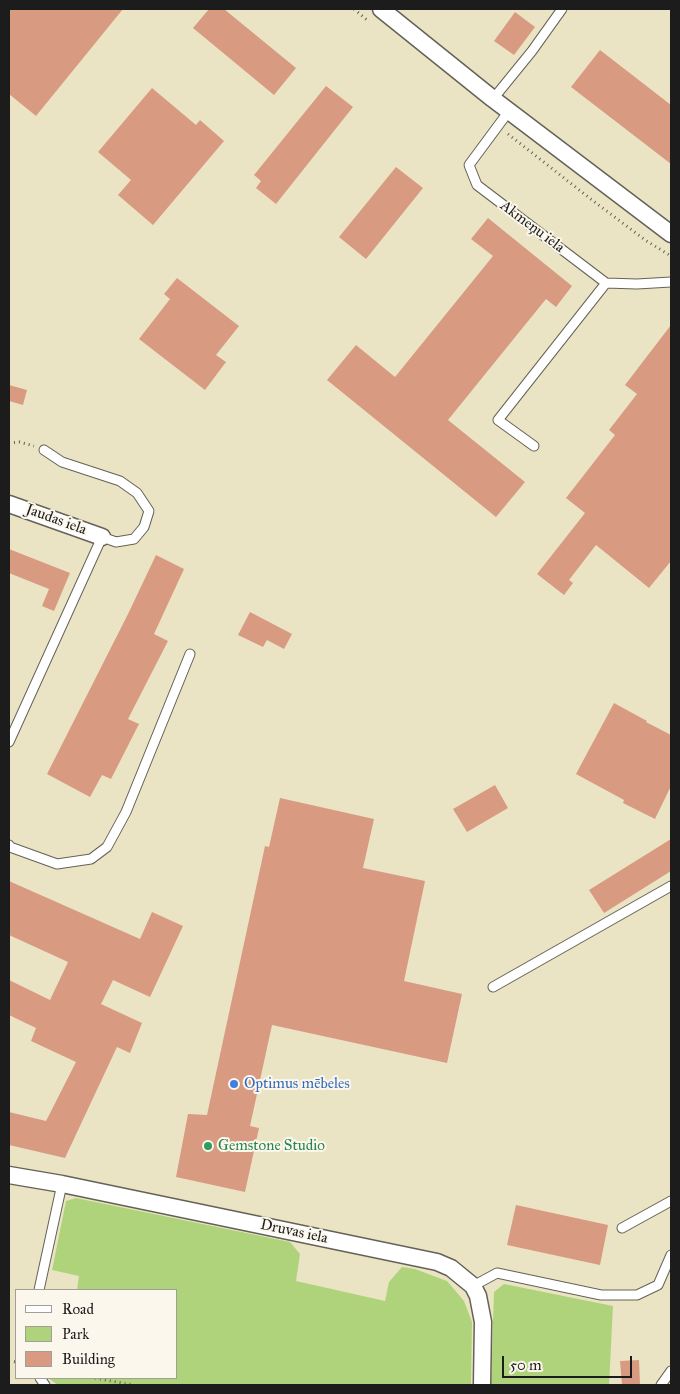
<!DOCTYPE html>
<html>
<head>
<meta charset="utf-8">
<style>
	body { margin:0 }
	#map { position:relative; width:680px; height:1394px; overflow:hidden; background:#eae4c4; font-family:"IM FELL Great Primer",serif }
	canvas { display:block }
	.frame { position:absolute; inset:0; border:10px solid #1c1c1c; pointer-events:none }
	.legend { position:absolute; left:15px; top:1289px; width:162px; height:90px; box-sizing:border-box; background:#fbf7ec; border:1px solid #a29f99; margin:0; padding:6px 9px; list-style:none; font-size:15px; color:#1c1c1c }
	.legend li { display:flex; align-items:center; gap:10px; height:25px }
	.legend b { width:25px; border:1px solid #a29f99 }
	.scale { position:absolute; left:502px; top:1356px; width:130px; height:22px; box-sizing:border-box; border:2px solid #1c1c1c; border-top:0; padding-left:6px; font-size:15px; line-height:18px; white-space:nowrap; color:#1c1c1c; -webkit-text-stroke:4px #fbf7ec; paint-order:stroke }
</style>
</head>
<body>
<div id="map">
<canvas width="680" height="1394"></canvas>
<div class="frame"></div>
<ul class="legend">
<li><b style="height:6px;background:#fff"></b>Road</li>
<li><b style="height:14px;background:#afd37b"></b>Park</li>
<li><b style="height:14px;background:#d89b81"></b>Building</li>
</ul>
<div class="scale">50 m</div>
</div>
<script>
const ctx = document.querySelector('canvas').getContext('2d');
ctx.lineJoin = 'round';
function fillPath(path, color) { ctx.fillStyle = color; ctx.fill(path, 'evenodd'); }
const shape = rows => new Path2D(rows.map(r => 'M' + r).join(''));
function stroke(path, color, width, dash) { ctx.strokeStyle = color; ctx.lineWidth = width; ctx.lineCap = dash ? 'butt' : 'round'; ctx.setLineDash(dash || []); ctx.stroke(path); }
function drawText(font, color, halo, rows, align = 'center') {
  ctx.font = font + ' "IM FELL Great Primer",serif'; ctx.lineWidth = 4; ctx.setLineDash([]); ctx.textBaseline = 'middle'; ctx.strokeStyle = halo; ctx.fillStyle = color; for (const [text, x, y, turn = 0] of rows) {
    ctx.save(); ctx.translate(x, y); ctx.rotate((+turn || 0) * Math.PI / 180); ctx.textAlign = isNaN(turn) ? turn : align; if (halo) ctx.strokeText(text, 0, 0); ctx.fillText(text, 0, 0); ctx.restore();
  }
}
const green = shape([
	[76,1198,290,1242,300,1254,296,1281,385,1301,389,1282,402,1267,415,1269,447,1281,464,1301,472,1322,471,1385,58,1385,48,1378,176,1378,176,1290,77,1290,79,1276,52,1270,66,1201],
	[504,1284,613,1306,609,1385,491,1385,494,1292]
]);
const building = shape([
	[9,9,123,9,36,116,9,94],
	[209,9,224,9,296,68,274,95,193,28],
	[515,12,535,27,514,55,494,41],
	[600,50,671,105,671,164,571,87],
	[326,86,353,107,276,204,256,188,261,181,254,175],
	[152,88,196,125,200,120,224,141,153,225,118,195,131,180,98,152],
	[396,167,423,188,366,259,339,237],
	[488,218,572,286,556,307,546,299,448,420,525,482,496,517,327,380,356,345,395,377,493,256,471,239],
	[177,278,239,326,216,355,226,362,205,390,139,339,170,299,164,294],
	[671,325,671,561,649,588,596,545,569,580,573,583,564,595,537,574,585,513,566,498,615,435,609,430,637,394,625,385],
	[9,385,27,390,23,405,9,401],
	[9,549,70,573,54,611,42,606,49,589,9,573],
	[156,555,184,569,154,634,168,641,128,719,139,724,111,779,102,775,90,797,47,774,128,614],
	[250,612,292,634,284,649,267,640,263,647,238,635],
	[614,703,647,721,646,722,671,735,671,786,655,819,623,803,624,800,576,774],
	[495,785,508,808,467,832,453,809],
	[280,798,374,819,363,868,425,881,404,981,462,994,447,1063,272,1025,250,1126,259,1128,245,1192,176,1177,188,1114,207,1115,265,846,269,847],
	[671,839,671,871,604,913,589,890],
	[9,881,140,939,152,912,183,926,150,997,113,980,101,1004,142,1023,130,1053,117,1047,65,1158,9,1145,9,1112,46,1121,76,1062,31,1041,36,1028,9,1015,9,980,50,1000,68,962,9,935],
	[516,1205,608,1225,600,1265,507,1245],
	[639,1360,640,1384,622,1385,620,1361]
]);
const path = shape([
	[354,9,367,20],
	[508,134,592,200,645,240,671,256],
	[9,443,19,442,34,446],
	[9,1361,16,1362],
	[95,1378,133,1385]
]);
const lane = shape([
	[493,99,532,51,562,9],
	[509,111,469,165,477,185,606,283,637,284,671,282],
	[534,446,498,420,606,283],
	[9,742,102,537,116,542,134,539,144,527,149,511,137,493,120,481,62,462,44,450],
	[9,845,10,847,57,864,91,859,107,847,126,812,190,654],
	[493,987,671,886],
	[622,1228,671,1201],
	[473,1286,497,1273,601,1295,637,1295,658,1285,671,1255],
	[39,1290,62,1184],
	[40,1378,45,1385],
	[661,1385,671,1371]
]);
const street = shape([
	[381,9,493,99,671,234],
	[9,504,102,537],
	[9,1175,62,1184,437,1262,451,1268,473,1286,478,1296,483,1322,482,1385]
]);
const markers = [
	[234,1084,5,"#3f7fe0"],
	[208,1146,5,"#2e9e5b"]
];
const streetNames = [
	["Akmeņu iela",532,227,37],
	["Jaudas iela",56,520,20],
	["Druvas iela",294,1232,12]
];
const shopNames = [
	["Optimus mēbeles",244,1084]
];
const leisureNames = [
	["Gemstone Studio",218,1146]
];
fillPath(green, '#afd37b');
fillPath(building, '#d89b81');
stroke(lane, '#646257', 11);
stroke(street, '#646257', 19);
stroke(path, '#646257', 3, [1, 4]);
stroke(lane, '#fff', 9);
stroke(street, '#fff', 16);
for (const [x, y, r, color] of markers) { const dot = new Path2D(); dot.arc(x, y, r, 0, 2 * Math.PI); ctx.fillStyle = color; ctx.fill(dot); stroke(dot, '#fbf7ec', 2); }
drawText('15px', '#1c1c1c', '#fbf7ec', streetNames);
drawText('15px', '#366cbe', '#fbf7ec', shopNames, 'left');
drawText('15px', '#27864d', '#fbf7ec', leisureNames, 'left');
</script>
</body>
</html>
